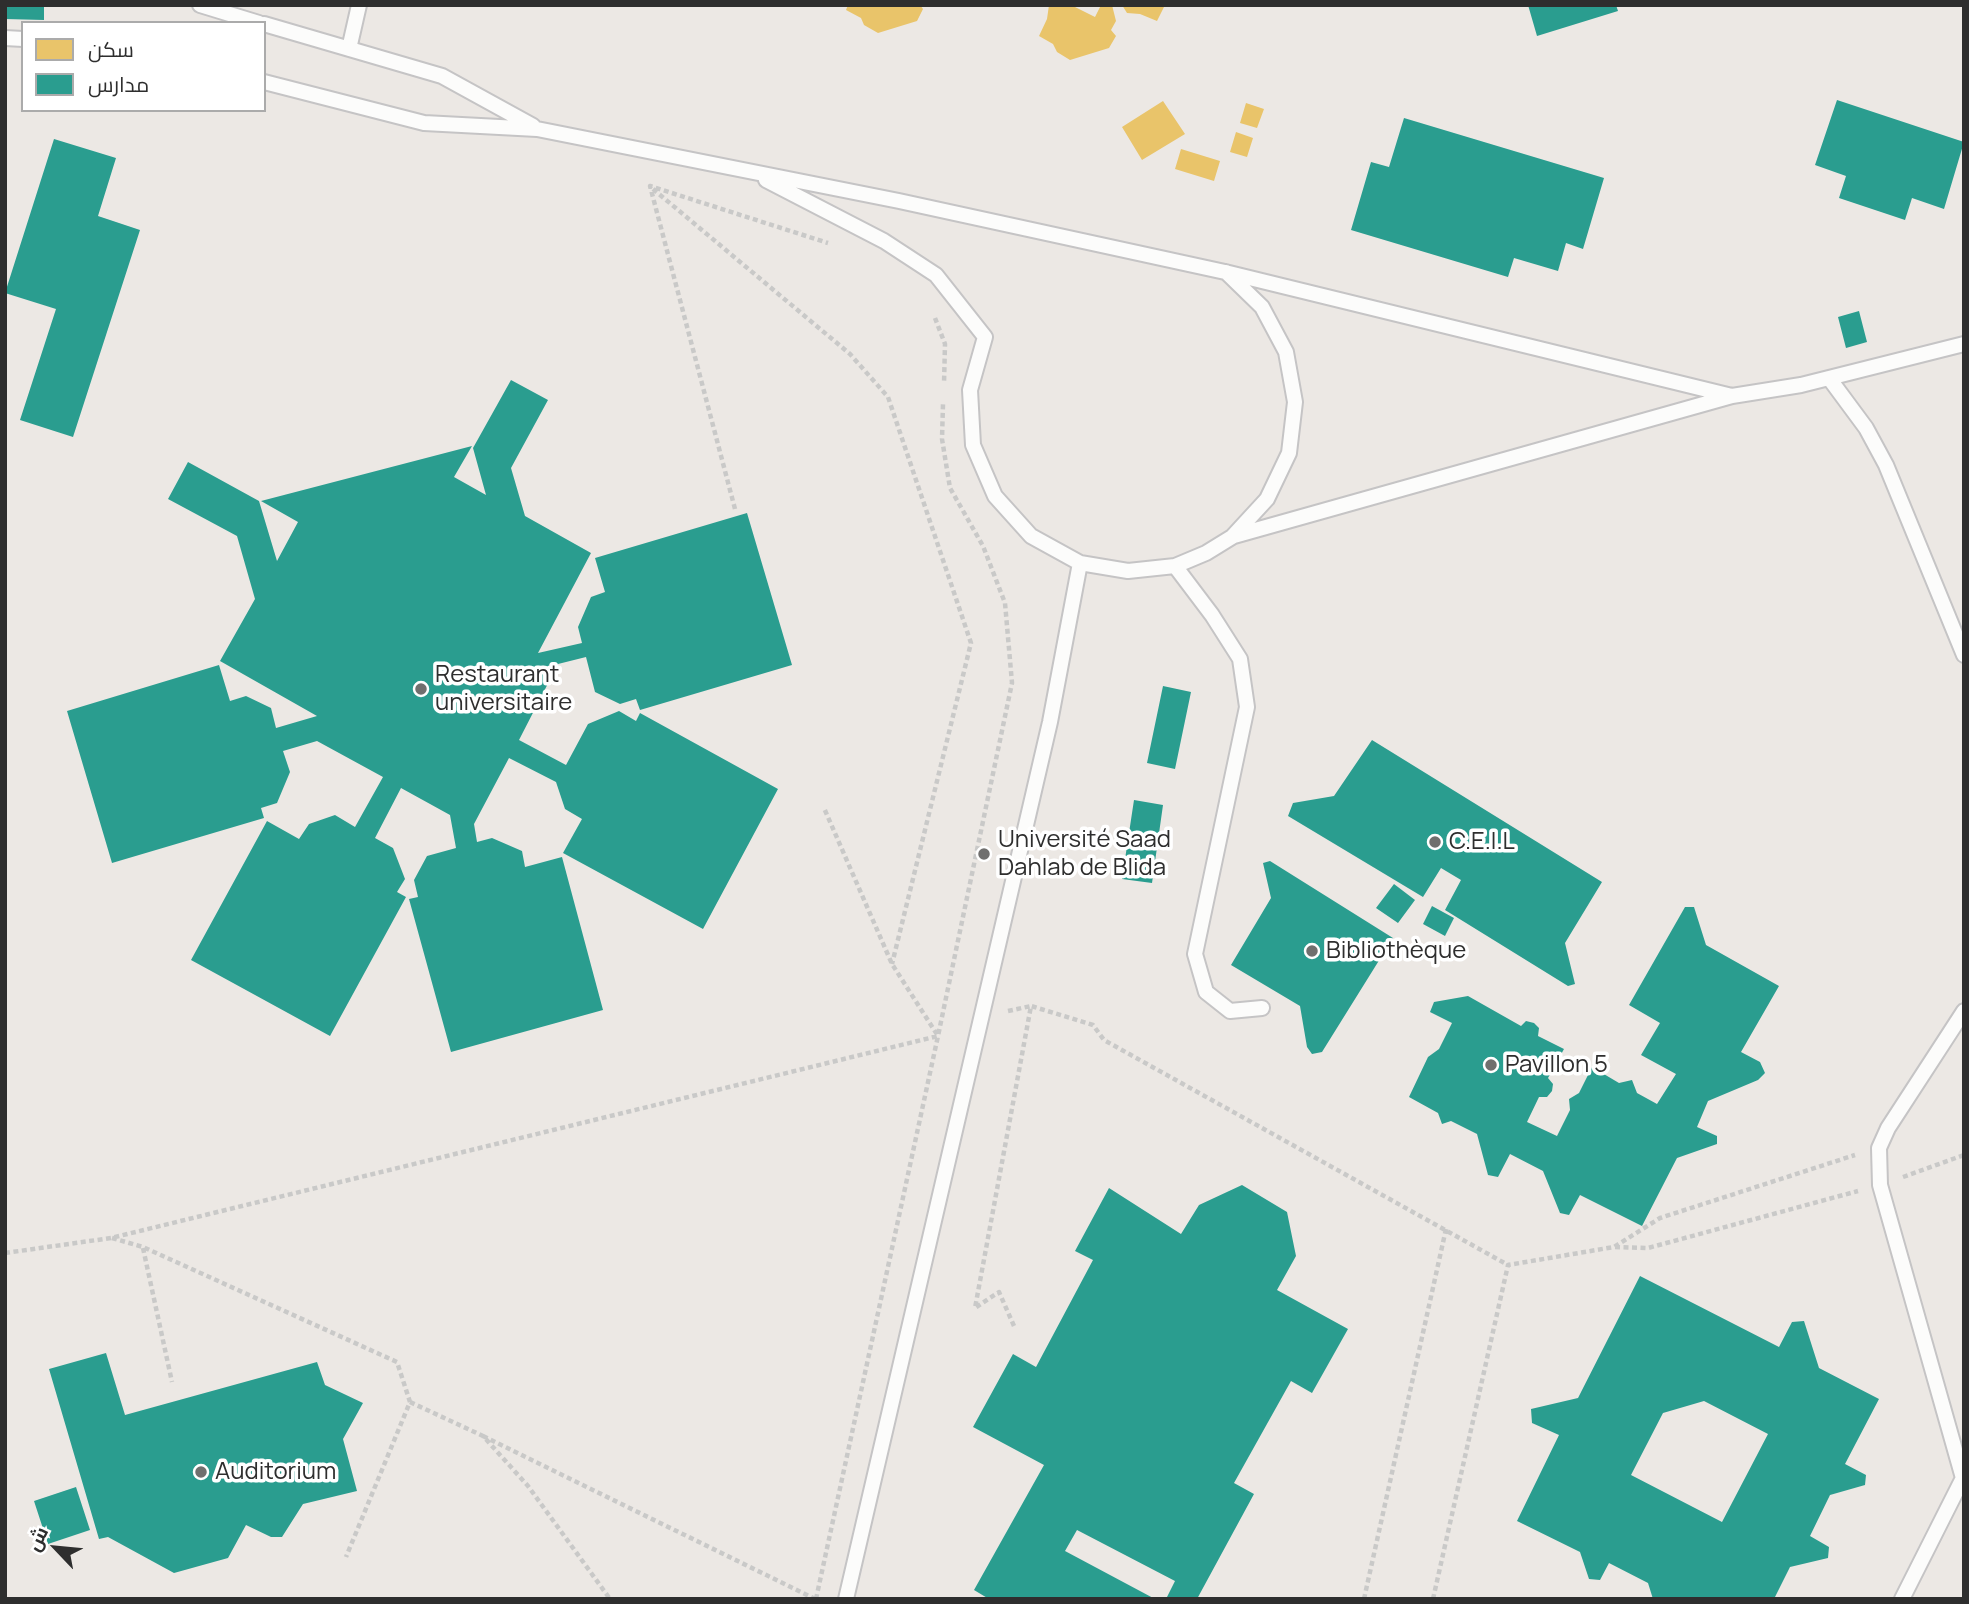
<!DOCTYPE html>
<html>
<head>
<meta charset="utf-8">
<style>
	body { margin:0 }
	#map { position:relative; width:1969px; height:1604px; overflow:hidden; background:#ece8e4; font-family:Manrope,Cairo,sans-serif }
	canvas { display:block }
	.frame { position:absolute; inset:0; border:7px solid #2e2e2e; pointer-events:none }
	.legend { position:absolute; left:21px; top:21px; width:245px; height:91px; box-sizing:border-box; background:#fff; border:2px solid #ababab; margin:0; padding:9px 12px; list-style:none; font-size:21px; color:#2e2e2e }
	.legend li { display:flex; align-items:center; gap:14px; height:35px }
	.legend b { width:35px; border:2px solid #ababab }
	.north { position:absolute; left:21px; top:1513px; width:70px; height:70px; -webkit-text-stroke:5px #fff; paint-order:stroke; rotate:296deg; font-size:19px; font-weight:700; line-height:28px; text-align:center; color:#2e2e2e }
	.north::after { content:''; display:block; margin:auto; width:24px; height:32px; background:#2e2e2e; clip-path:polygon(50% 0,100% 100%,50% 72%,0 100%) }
</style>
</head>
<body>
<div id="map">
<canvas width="1969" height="1604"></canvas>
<div class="frame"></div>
<ul class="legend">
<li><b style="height:19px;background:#e9c46a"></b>سكن</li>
<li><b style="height:19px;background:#2a9d8f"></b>مدارس</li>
</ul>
<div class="north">ش</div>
</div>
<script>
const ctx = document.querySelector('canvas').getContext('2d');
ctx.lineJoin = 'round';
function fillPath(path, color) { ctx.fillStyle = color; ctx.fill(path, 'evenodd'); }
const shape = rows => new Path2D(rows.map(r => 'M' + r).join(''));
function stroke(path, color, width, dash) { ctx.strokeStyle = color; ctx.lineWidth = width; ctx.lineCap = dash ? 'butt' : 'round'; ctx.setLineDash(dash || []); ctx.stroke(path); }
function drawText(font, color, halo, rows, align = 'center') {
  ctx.font = font + ' Manrope,sans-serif'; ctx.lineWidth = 7; ctx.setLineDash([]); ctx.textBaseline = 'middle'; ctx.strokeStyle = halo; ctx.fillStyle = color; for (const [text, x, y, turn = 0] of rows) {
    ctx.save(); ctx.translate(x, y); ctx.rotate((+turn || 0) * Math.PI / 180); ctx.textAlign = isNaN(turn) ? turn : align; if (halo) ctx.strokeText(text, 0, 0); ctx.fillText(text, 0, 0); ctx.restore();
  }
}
const homes = shape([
	[848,5,920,5,923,9,917,21,878,33,864,25,861,18,846,10],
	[1049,5,1071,5,1095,17,1101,5,1112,5,1116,21,1111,30,1116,36,1109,48,1070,60,1057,52,1053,44,1039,36,1047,19],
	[1122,5,1165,5,1157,21,1140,14,1127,13],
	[1163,101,1185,134,1142,160,1122,127],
	[1246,103,1264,109,1257,128,1240,123],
	[1236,132,1253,138,1247,157,1230,152],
	[1181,149,1220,161,1214,181,1175,169]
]);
const schools = shape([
	[5,5,44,5,44,20,5,19],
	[1528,5,1616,5,1618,11,1537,36],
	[1837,100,1964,142,1944,209,1912,198,1905,220,1839,198,1846,176,1815,165],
	[1404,118,1604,178,1583,249,1566,243,1558,271,1514,258,1508,277,1351,230,1371,162,1389,167],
	[54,139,116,158,98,216,140,230,73,437,20,420,56,309,5,293],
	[1859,311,1867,342,1846,348,1838,317],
	[511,380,548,400,511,468,525,516,591,553,538,653,582,643,578,627,591,597,605,592,595,558,747,513,792,665,640,710,636,699,620,704,595,692,586,657,558,664,519,740,566,765,588,724,619,711,636,721,640,713,778,789,703,929,563,853,582,819,565,809,556,782,509,758,474,824,477,842,492,838,522,851,525,867,562,857,603,1010,451,1052,409,899,418,897,414,880,427,856,456,848,450,815,401,788,375,838,393,848,405,879,397,892,406,897,330,1036,191,960,267,821,299,839,309,824,335,815,355,827,383,777,317,741,283,751,290,772,277,803,261,808,264,818,112,863,67,711,219,665,230,701,246,696,271,708,276,728,317,716,220,661,255,599,237,536,168,499,188,462,259,501,277,561,298,522,261,501,472,446,454,477,486,495,473,448],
	[1163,686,1191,692,1175,769,1147,763],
	[1372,740,1602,882,1565,943,1575,984,1568,986,1445,910,1461,880,1441,868,1423,897,1288,816,1293,803,1334,796],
	[1134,800,1163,805,1152,883,1122,879],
	[1270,861,1393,938,1322,1052,1312,1054,1307,1047,1300,1006,1231,965,1271,898,1263,863],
	[1394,884,1415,900,1398,923,1376,908],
	[1432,906,1454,918,1445,936,1423,924],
	[1685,907,1694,907,1706,945,1779,986,1741,1052,1760,1062,1765,1073,1758,1080,1708,1101,1697,1127,1717,1136,1717,1144,1677,1158,1642,1226,1580,1195,1569,1215,1560,1213,1543,1171,1510,1154,1498,1177,1488,1175,1477,1134,1451,1121,1442,1124,1438,1113,1409,1097,1428,1057,1439,1049,1452,1023,1430,1012,1434,1002,1468,996,1521,1026,1526,1021,1534,1023,1539,1028,1538,1036,1564,1049,1548,1078,1553,1084,1552,1091,1547,1097,1539,1097,1527,1122,1557,1136,1570,1110,1569,1099,1579,1093,1592,1067,1619,1083,1632,1080,1637,1093,1657,1104,1676,1074,1641,1055,1660,1023,1629,1005],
	[1242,1185,1287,1212,1296,1256,1277,1290,1348,1329,1312,1393,1291,1381,1234,1483,1254,1494,1197,1599,1166,1599,1175,1581,1077,1530,1065,1551,1155,1599,989,1599,974,1590,1044,1465,973,1427,1013,1354,1036,1367,1093,1260,1075,1251,1109,1188,1181,1234,1199,1205],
	[1640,1276,1779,1347,1792,1322,1804,1321,1819,1368,1879,1399,1845,1464,1866,1475,1865,1485,1830,1495,1810,1536,1829,1547,1828,1558,1790,1567,1774,1599,1653,1599,1648,1583,1609,1563,1600,1580,1589,1579,1580,1552,1517,1521,1559,1435,1532,1423,1531,1409,1578,1398],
	[1704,1401,1768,1434,1722,1522,1631,1475,1663,1413],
	[106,1353,125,1415,317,1362,325,1385,363,1403,343,1439,357,1491,303,1504,282,1537,271,1537,246,1525,228,1558,174,1573,108,1537,99,1539,49,1369],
	[76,1487,90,1530,48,1544,34,1501]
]);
const path = shape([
	[653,189,850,354,888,397,971,643,892,964],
	[935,318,945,344,944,384],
	[735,509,650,186,828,243],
	[1008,1011,1031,1006],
	[1903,1177,1964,1155],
	[112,1238,143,1247,397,1362,410,1402,346,1557],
	[1615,1247,1648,1248,1858,1191],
	[143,1248,172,1382],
	[5,1253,111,1238,938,1036,1012,683,1005,603,983,546,950,488,942,439,943,404],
	[1014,1326,999,1292,975,1308,1031,1006,1093,1025,1104,1040,1508,1265],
	[410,1402,483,1436,528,1486,610,1599],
	[483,1436,815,1599],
	[816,1599,938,1036,892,964,824,808],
	[1364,1599,1446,1229],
	[1433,1599,1508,1265,1614,1247,1660,1218,1855,1155]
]);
const service = shape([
	[200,5,259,23],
	[264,24,442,76,533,126],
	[5,38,23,39],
	[349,49,359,5],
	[264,82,424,123,537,129,899,201,1225,272,1732,396],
	[766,180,884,241,936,275,985,337,970,390,973,445,995,496,1031,536,1080,563,1128,571,1175,566,1206,553,1232,537,1267,499,1289,453,1295,402,1286,352,1262,307,1226,272],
	[1829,378,1866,428,1886,465,1964,655],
	[1234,536,1732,396,1801,385,1964,344],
	[1175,566,1212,615,1240,659,1247,707,1195,954,1206,992,1230,1011,1262,1008],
	[846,1599,1050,722,1080,563],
	[1902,1599,1963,1478,1880,1185,1879,1148,1888,1128,1964,1011]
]);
const markers = [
	[421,689,7,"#706f6e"],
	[1435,842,7,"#706f6e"],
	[984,854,7,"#706f6e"],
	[1312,951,7,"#706f6e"],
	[1491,1065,7,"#706f6e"],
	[201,1472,7,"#706f6e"]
];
const poiNames = [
	["Restaurant",435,675],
	["universitaire",435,703],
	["Université Saad",998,840],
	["Dahlab de Blida",998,868],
	["C.E.I.L",1449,842],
	["Bibliothèque",1326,951],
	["Pavillon 5",1505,1065],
	["Auditorium",215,1472]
];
fillPath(homes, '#e9c46a');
fillPath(schools, '#2a9d8f');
stroke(service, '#c5c4c5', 18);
stroke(path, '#c9c9c8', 4.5, [5, 3.5]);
stroke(service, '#fcfcfb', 14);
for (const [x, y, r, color] of markers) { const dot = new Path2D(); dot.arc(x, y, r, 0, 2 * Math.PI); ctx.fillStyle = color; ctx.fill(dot); stroke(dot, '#fff', 2.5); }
drawText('24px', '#2e2e2e', '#fff', poiNames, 'left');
</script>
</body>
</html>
